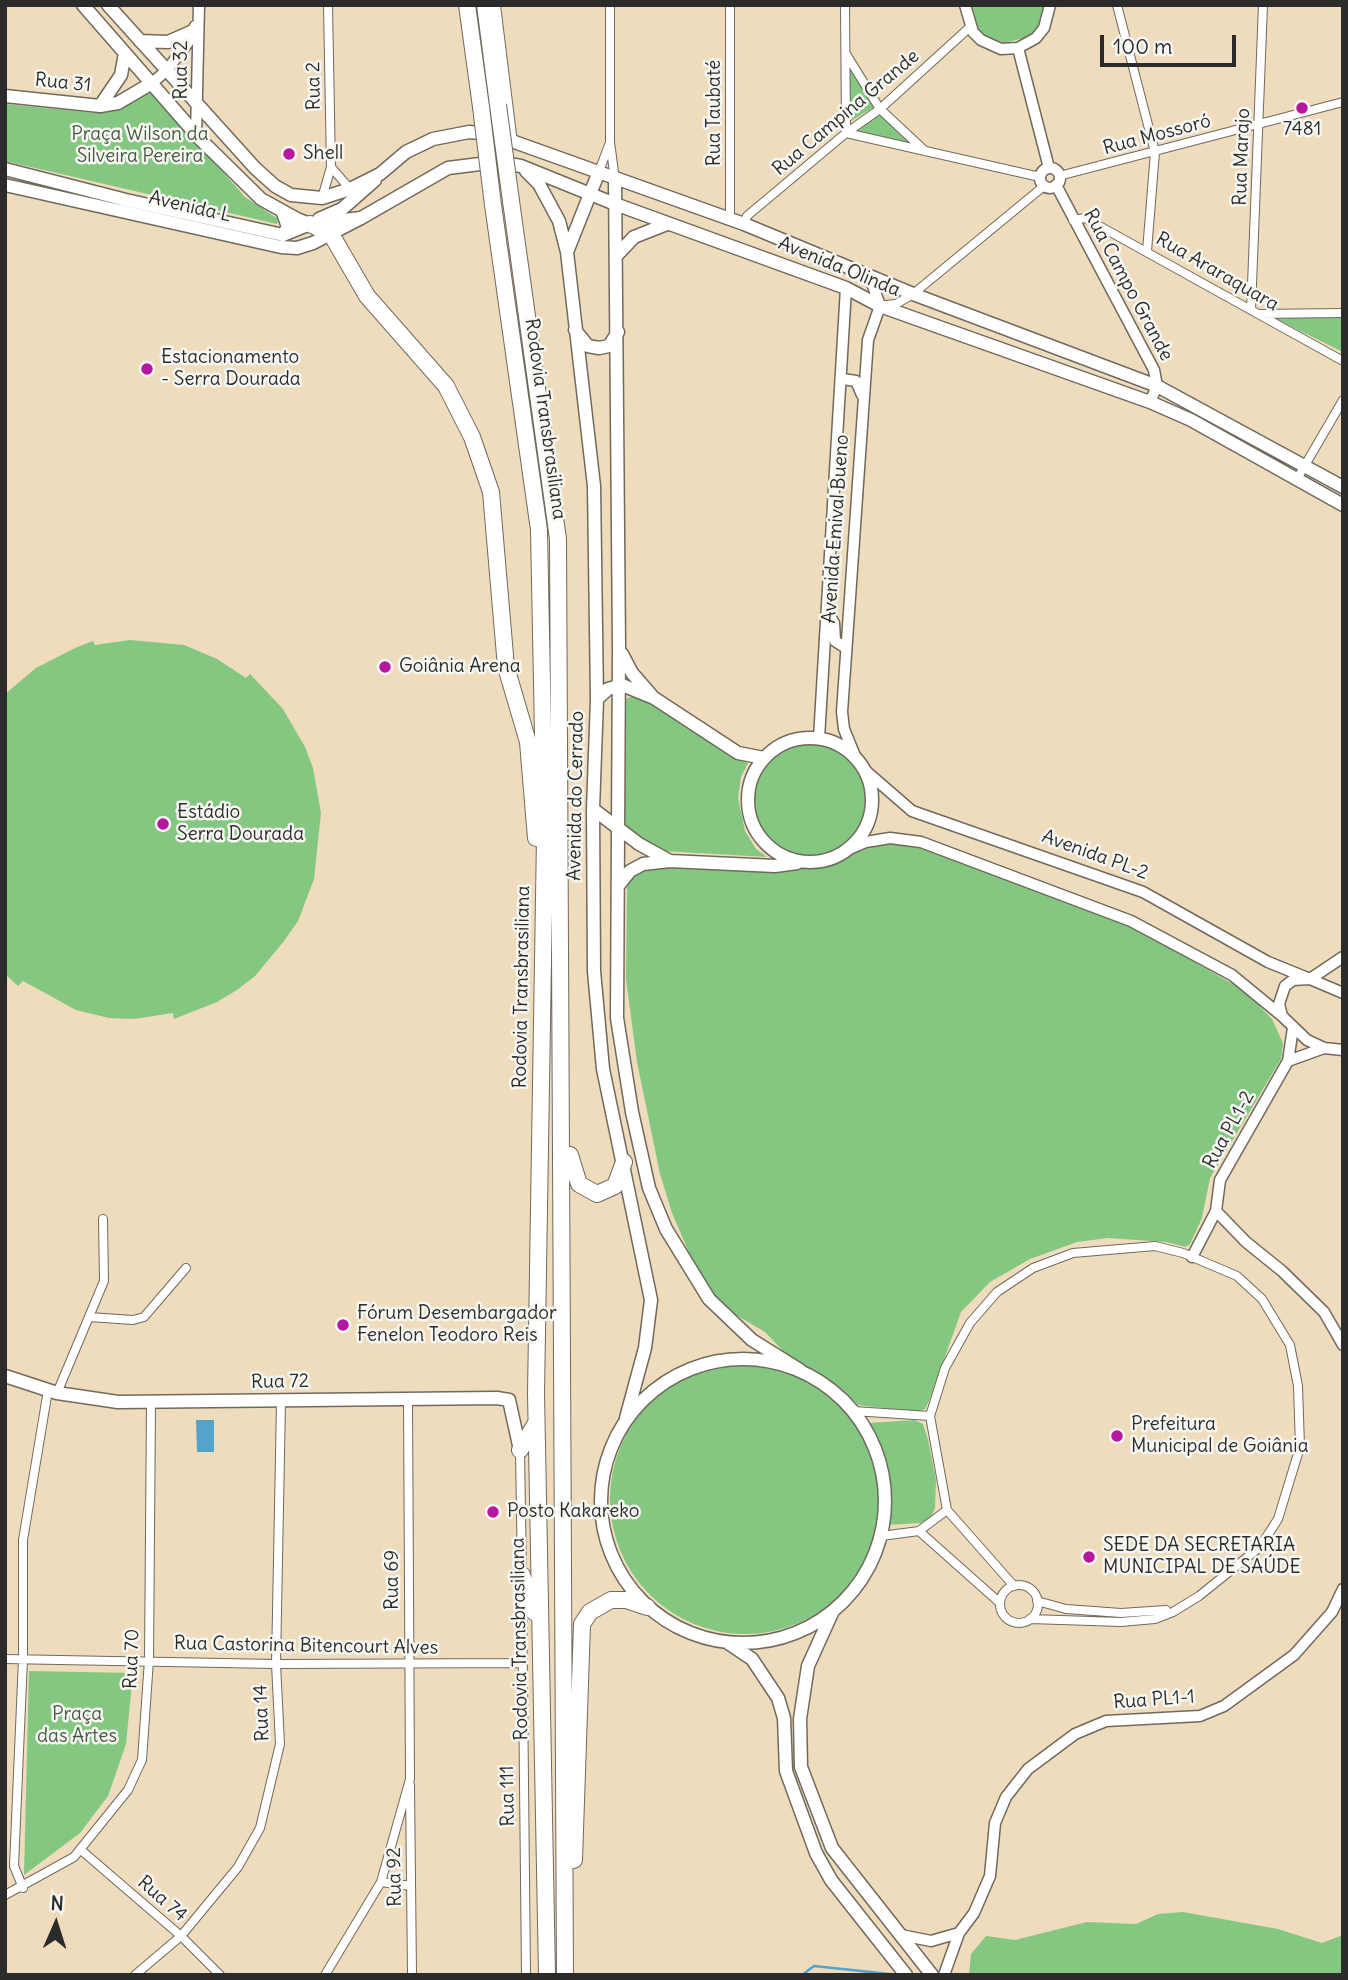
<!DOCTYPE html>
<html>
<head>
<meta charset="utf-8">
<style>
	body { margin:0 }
	#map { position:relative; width:1348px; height:1980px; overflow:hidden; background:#efdcbc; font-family:Delius,sans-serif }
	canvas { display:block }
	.frame { position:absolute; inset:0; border:7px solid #2b2b2b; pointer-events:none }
	.north { position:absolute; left:21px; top:1889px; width:70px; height:70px; -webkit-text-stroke:5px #f6f6f2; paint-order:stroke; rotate:3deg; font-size:19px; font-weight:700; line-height:28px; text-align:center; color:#2b2b2b }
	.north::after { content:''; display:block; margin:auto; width:24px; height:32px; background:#2b2b2b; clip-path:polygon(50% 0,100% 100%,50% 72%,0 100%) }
	.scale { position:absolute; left:1100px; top:35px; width:136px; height:32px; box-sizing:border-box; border:4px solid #2b2b2b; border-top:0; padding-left:9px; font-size:21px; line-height:24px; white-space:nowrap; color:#2b2b2b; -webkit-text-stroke:5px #f6f6f2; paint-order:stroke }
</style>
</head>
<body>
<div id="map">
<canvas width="1348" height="1980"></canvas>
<div class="frame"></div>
<div class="north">N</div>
<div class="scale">100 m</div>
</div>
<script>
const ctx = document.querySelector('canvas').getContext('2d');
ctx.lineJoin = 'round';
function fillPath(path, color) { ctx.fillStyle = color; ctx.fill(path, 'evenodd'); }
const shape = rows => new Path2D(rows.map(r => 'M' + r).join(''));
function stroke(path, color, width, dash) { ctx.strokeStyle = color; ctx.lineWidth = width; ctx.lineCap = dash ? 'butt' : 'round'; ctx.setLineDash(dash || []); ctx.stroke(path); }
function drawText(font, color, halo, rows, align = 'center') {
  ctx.font = font + ' Delius,sans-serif'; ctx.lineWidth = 5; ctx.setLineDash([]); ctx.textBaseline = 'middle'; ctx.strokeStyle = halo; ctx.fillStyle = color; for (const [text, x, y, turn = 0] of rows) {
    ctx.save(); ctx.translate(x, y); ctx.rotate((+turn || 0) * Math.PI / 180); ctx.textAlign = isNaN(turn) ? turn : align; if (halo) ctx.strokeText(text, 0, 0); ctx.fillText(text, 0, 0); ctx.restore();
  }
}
const green = shape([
	[969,5,1045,5,1037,29,1028,37,1004,43,982,34,974,25],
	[849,67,874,107,848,123],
	[151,90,245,197,278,219,277,224,5,161,5,104,94,113,119,107],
	[879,111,919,149,852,132],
	[1343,317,1343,352,1274,318],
	[130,640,184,645,217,659,246,678,250,674,283,709,305,747,313,768,321,813,314,879,298,921,284,941,255,976,237,990,217,1002,174,1019,173,1013,134,1019,109,1018,76,1010,23,981,18,986,5,974,5,694,36,668,75,648,93,641,95,645],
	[637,694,733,757,748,763,741,777,738,798,745,831,756,849,767,857,663,851,644,844,623,826,623,700],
	'753 798a57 57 0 1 1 114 0a57 57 0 1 1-114 0Z',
	[888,842,911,843,1135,928,1245,991,1272,1019,1283,1043,1281,1059,1210,1178,1202,1218,1190,1244,1186,1247,1166,1242,1108,1238,1077,1242,1030,1259,990,1282,961,1312,929,1401,925,1409,916,1412,858,1405,836,1384,786,1354,765,1332,709,1299,672,1213,660,1174,637,1062,626,979,627,887,633,872,649,866,805,869],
	'610 1499a135 135 0 1 1 270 0a135 135 0 1 1-270 0Z',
	[914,1420,923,1424,928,1440,936,1480,935,1508,931,1517,921,1523,888,1525,888,1470,882,1448,869,1423],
	[29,1671,133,1673,126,1744,108,1796,80,1833,24,1875],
	[1183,1912,1278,1929,1322,1943,1343,1935,1343,1975,969,1975,971,1954,986,1936,1015,1940,1087,1922,1136,1924,1158,1914]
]);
const water = shape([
	[196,1420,214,1420,214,1452,197,1452]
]);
const stream = shape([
	[802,1975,814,1966,899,1975]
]);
const minor = shape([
	[328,5,331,167,350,189],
	[496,5,513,143],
	[610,5,610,142,615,180],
	[730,5,730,220],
	[845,5,846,133,1040,177],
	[1117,5,1155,152,1147,251],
	[846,54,880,109,925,151],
	[598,174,609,145],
	[1059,176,1343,102],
	[322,198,331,167],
	[1073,220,1085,218,1094,223,1343,361],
	[744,224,747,216,846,133,880,109,970,27],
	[886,305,896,304,913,294,1044,186],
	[1251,310,1263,5],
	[1258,314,1343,313],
	[1297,479,1343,400],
	[89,1317,133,1320,144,1317,186,1268],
	[57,1393,104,1281,103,1219],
	[853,1411,930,1416],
	[520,1450,522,1576],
	[947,1510,1014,1586],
	[919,1531,947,1510,930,1416,945,1368,970,1323,997,1292,1033,1268,1073,1253,1155,1246,1183,1253,1237,1276,1262,1299,1290,1345,1298,1386,1300,1447,1278,1519,1260,1547,1199,1596,1173,1612,1155,1619,1121,1622,1030,1619],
	[881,1536,919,1531,1000,1603],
	'1000 1604a19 19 0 1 1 38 0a19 19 0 1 1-38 0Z',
	[522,1589,526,1975],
	[1037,1601,1066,1609,1121,1613,1166,1610],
	[5,1659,276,1664,522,1663],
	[410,1785,412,1975],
	[81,1850,181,1936,220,1975],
	[381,1882,411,1886],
	[23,1888,14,1866,23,1659,23,1540,48,1390],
	[5,1895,74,1857,128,1790,142,1760,149,1660,151,1403],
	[135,1975,181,1936,238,1867,260,1828,280,1744,276,1664,281,1402],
	[325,1975,381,1882,410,1779,408,1399]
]);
const tertiary = shape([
	[965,5,973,32,981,40,1001,49,1018,48,1036,38,1044,28,1050,5],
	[1018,48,1049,168],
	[152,83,166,71,190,40,195,26],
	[196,135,199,5],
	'1040 178a10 10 0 1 1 20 0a10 10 0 1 1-20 0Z',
	[1056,185,1154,370,1157,386,1150,402],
	[843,379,856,381,862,395],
	[829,615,834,623,835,641,846,648],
	[819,738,846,288],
	[855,756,844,729,842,712,868,340,880,306,870,277],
	[867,772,912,811,1143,892,1268,962,1310,979],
	[847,850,866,842,890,838,921,842,1131,921,1232,975,1282,1016],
	[1310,979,1343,957],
	[1343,993,1310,979,1293,980,1285,986,1279,1004,1282,1016,1307,1040,1324,1048,1343,1050],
	[1288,1061,1324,1048],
	[1216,1211,1246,1242,1282,1271,1324,1312,1343,1345],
	[1192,1257,1216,1211,1220,1180,1288,1061,1293,1028],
	[901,1935,931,1941,959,1933],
	[944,1975,959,1933,974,1913,990,1876,995,1823,1006,1797,1028,1769,1075,1734,1106,1721,1200,1716,1224,1706,1294,1655,1332,1612,1343,1589]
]);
const secondary = shape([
	[5,96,100,106,118,103,152,83],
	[5,169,126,200,283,235,310,224],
	[5,185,281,247,297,248,313,243,361,218],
	[5,1376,57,1393,118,1402,497,1398,509,1400,520,1450]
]);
const primary = shape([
	[83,5,200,139,261,199,297,219,310,224,361,218,448,168,496,162,521,166,615,204,846,288,880,306,1150,402,1191,420,1343,505],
	[108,5,255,168,275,186,291,195,322,198,350,189,380,174,406,152,433,139,469,132,492,134,744,224,913,294,1157,386,1343,487],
	[140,41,168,42,193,31],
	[100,106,121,75,125,53],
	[526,171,539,184,559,221,567,252],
	[598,174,567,252,594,486,597,699,593,809,594,971,603,1069,651,1300,645,1348,626,1418],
	[615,180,619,648,617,1018,632,1112,649,1188,666,1229,709,1299,752,1340,800,1370],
	[283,213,288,227,283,235],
	[319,219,342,209,375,180],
	[616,256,634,237,667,224],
	[575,330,588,346,599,348,609,346,618,332],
	[622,654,632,673,652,696],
	[597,699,608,689,622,685,654,698,738,753,764,758],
	'748 800a62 62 0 1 1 124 0a62 62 0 1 1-124 0Z',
	[593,809,639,844,670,861],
	[618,886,630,871,643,864,670,861,775,866,797,863],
	'601 1501a142 142 0 1 1 284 0a142 142 0 1 1-284 0Z',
	[832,1613,808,1666,800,1719,801,1767,832,1848,932,1975],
	[728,1643,752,1659,778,1698,784,1718,786,1771,816,1853,831,1880,906,1975]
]);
const motorway = shape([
	[467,5,481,107],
	[485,5,498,105],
	[511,201,558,539,565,1975],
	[493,205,539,530,545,837,536,1393,547,1975],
	[310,224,331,234,367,296,446,386,472,437,491,492,506,667,528,742,536,838],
	[570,1155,579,1184,597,1194,615,1186,624,1162],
	[520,1450,536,1423],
	[522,1575,534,1612],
	[574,1860,582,1624,590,1612,611,1600,626,1600,647,1607]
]);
const motorwayBridge = shape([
	[498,105,511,201],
	[481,107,493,205]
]);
const markers = [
	[1302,108,7,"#b5179e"],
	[289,154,7,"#b5179e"],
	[147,369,7,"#b5179e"],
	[385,667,7,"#b5179e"],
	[163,824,7,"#b5179e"],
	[343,1325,7,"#b5179e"],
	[1117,1436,7,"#b5179e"],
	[493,1512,7,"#b5179e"],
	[1089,1557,7,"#b5179e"]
];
const streetNames = [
	["Rua 32",182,70,-90],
	["Rua 31",63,83,6],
	["Rua 2",314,86,-91],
	["Rua Taubaté",715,113,-90],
	["Rua Campina Grande",846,113,-40],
	["Rua Mossoró",1157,135,-15],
	["Rua Marajo",1242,157,-88],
	["Avenida L",190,207,13],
	["Avenida Olinda",839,267,22],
	["Rua Araraquara",1217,272,30],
	["Rua Campo Grande",1128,285,62],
	["Rodovia Transbrasiliana",545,419,82],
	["Avenida Emival Bueno",836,529,-86],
	["Avenida do Cerrado",576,796,-89],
	["Avenida PL-2",1095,855,20],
	["Rodovia Transbrasiliana",522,987,-89],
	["Rua PL1-2",1229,1130,-61],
	["Rua 72",280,1382,-1],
	["Rua 69",393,1580,-90],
	["Rodovia Transbrasiliana",520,1639,-91],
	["Rua Castorina Bitencourt Alves",306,1646,1],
	["Rua 70",132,1659,-88],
	["Rua PL1-1",1154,1700,-4],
	["Rua 14",262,1713,-92],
	["Rua 111",508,1796,-91],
	["Rua 92",395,1877,-91],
	["Rua 74",162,1899,41]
];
const poiNames = [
	["7481",1302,130,"center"],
	["Shell",303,154],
	["Estacionamento",161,358],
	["- Serra Dourada",161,380],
	["Goiânia Arena",399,667],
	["Estádio",177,813],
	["Serra Dourada",177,835],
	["Fórum Desembargador",357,1314],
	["Fenelon Teodoro Reis",357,1336],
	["Prefeitura",1131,1425],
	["Municipal de Goiânia",1131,1447],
	["Posto Kakareko",507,1512],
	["SEDE DA SECRETARIA",1103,1546],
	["MUNICIPAL DE SAÚDE",1103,1568]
];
const parkNames = [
	["Praça Wilson da",140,135],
	["Silveira Pereira",140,157],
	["Praça",77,1715],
	["das Artes",77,1737]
];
fillPath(green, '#83c780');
fillPath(water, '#53a3cd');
stroke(stream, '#53a3cd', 2.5);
stroke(minor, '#70695e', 10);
stroke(tertiary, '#70695e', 13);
stroke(secondary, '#70695e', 15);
stroke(primary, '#70695e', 15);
stroke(motorway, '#70695e', 18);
stroke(minor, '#fff', 8);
stroke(tertiary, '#fff', 10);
stroke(secondary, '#fff', 12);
stroke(primary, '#fff', 12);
stroke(motorway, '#fff', 16);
stroke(motorwayBridge, '#70695e', 18, []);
stroke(motorwayBridge, '#fff', 16);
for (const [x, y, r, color] of markers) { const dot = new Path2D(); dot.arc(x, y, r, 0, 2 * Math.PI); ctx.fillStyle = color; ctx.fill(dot); stroke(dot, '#f6f6f2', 2.5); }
drawText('19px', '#2b2b2b', '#f6f6f2', streetNames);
drawText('19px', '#2b2b2b', '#f6f6f2', poiNames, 'left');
drawText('19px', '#455a44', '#f6f6f2', parkNames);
</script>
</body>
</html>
